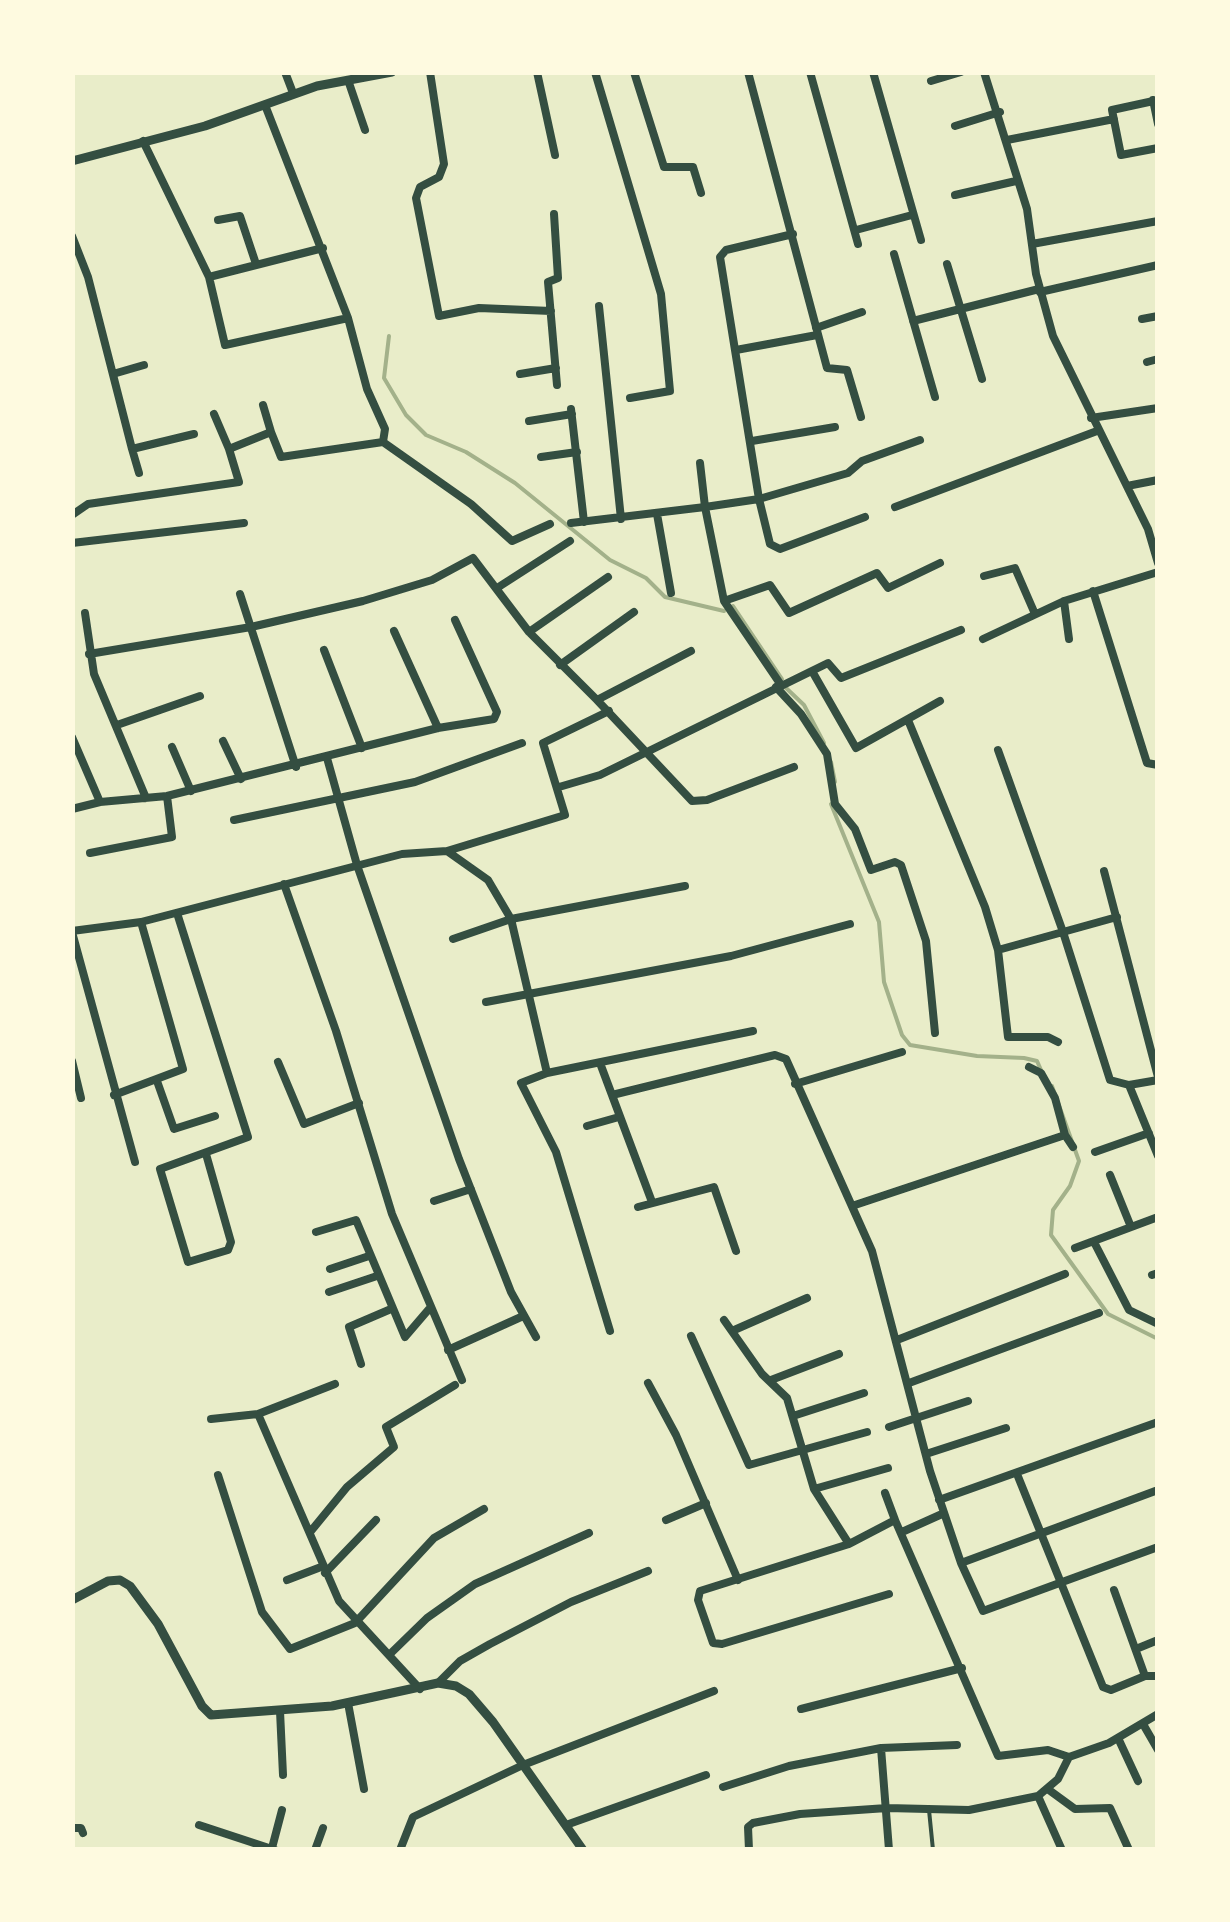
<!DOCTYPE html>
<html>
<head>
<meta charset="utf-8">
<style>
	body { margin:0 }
	#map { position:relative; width:1230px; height:1922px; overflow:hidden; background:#e9edc9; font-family:Georgia,serif }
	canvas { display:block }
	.frame { position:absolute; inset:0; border:75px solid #fefae0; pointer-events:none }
</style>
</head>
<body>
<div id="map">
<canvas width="1230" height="1922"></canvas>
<div class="frame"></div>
</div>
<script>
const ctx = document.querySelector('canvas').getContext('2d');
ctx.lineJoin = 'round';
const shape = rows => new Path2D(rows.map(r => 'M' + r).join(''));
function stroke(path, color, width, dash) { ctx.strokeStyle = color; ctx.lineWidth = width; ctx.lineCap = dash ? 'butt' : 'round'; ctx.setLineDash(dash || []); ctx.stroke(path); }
const stream = shape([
	[389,336,384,378,406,415,426,435,466,452,515,483,610,560,646,578,665,597,724,611],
	[733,606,782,679],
	[785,687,804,705,824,743],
	[831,762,835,782],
	[831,804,879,922,884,982,902,1035,910,1045,977,1056,1024,1058,1037,1061,1041,1070],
	[1052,1086,1079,1161,1070,1186,1053,1210,1051,1235,1108,1314,1158,1339]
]);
const service = shape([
	[929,1810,933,1850]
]);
const minor = shape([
	[285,72,293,93],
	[430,72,444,164,439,177,420,187,416,198,439,316,479,308,551,311],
	[537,72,555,155],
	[595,72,661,294,670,391,630,398],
	[634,72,664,167,693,167,701,193],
	[748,72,827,368,847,370,861,417],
	[810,72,858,244],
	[873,72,921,240],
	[984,72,1027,209,1036,274,1053,336,1148,529,1158,563],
	[348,80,365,130],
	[931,81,961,72],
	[1153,100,1158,124],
	[1158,100,1112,110,1121,155,1158,148],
	[265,105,348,318,367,389,385,429,383,442,471,504,512,541,550,524],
	[955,126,1000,112],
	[1007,140,1114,119],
	[143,141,209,277,225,345,348,318],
	[955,195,1016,181],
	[554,214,558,278,548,282,557,385],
	[218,220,240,216,256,264],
	[856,230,912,215],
	[72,236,88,277,132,449,194,434],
	[1032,244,1158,221],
	[894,254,935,397],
	[947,264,982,379],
	[209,277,323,248],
	[1040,292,1158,265],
	[599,306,621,519],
	[1142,319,1158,316],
	[913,321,1039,289],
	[816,328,862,312],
	[736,350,817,335],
	[1147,362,1158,359],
	[113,374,144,365],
	[520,374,556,368],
	[571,409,584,522],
	[214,414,229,449],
	[1091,418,1158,408],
	[529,421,572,414],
	[271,432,281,457,383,442],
	[752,441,835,427],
	[132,449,139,473],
	[541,457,577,452],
	[1127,486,1158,480],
	[895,507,1097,431],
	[657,514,671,593],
	[72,515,88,504,239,482,229,449,271,432,263,405],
	[865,517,780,549,770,544,759,499,848,473,862,461,920,440],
	[571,523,705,507,700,463],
	[72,543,244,523],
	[984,576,1015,568,1035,614],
	[497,588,570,541],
	[1093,591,1147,763,1158,765],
	[240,594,296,767],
	[724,601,770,585,789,613,877,573,888,588,940,563],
	[1064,601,1069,639],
	[85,613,94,674,146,798],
	[394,631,438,728],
	[529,632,608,577],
	[983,639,1064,601,1158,572],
	[324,650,362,748],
	[691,651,597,700,692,801,707,800,794,767],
	[89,654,251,627,363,601,432,580,473,558,529,632,597,700],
	[560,665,634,612],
	[812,671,856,748,940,701],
	[781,685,724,601,705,507,759,499,720,257,726,250,793,234],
	[776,687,801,714,827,754,835,804,855,829,871,870,895,862,901,865,926,941,935,1033],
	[908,720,985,907,998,950,1008,1037,1048,1037,1058,1042],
	[117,725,200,696],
	[72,737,100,802],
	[223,741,241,779],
	[172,747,191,791],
	[998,750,1063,932,1110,1080,1129,1085],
	[327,758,357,865,459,1159,511,1292,536,1337],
	[559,787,600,775,828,663,841,678,961,630],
	[72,809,100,802,167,796,438,728,494,719,497,712,455,620],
	[234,820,415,782,522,743],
	[447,851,565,815,543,743,609,711],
	[90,853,172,837,167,796],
	[1104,871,1158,1077],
	[284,884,336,1031,392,1214,462,1380],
	[177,913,248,1137,160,1169,188,1262,228,1250,231,1242,206,1154],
	[72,931,141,922,402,854,447,851,488,880,511,919,547,1073],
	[72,932,135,1162],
	[453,939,511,919,685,886],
	[998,950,1117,917],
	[486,1002,731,956,850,924],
	[72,1061,81,1098],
	[278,1062,304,1124,359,1103],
	[600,1063,652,1202],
	[1029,1067,1041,1073,1055,1098,1065,1135],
	[1158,1080,1129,1085,1158,1156],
	[157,1081,174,1129,215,1116],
	[795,1084,902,1052],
	[114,1095,183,1069,141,922],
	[612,1095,775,1055,786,1059,872,1251,930,1471,961,1563,1158,1490],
	[587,1126,619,1117],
	[1095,1152,1149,1133],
	[1110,1175,1131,1227],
	[434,1201,471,1189],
	[855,1205,1065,1135,1073,1147],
	[638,1207,714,1187,736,1251],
	[316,1232,356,1220,405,1337,429,1309],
	[1094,1242,1129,1310,1158,1324],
	[1075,1248,1158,1217],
	[330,1269,369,1256],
	[1152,1275,1158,1273],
	[329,1292,377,1276],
	[724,1320,762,1374,787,1398,814,1489,849,1544,895,1520,998,1756,1048,1750,1069,1757],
	[610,1331,556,1152,521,1083,547,1073,753,1031],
	[732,1331,807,1298],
	[691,1336,749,1465,867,1432],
	[897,1340,1065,1274],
	[448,1350,521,1317],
	[361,1364,349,1327,391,1309],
	[771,1380,839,1354],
	[648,1383,676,1435,738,1580],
	[909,1383,1099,1313],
	[258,1414,339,1601,420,1689],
	[793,1416,864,1393],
	[211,1419,258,1414,335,1384],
	[889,1427,968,1401],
	[926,1454,1006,1428],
	[1017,1474,1103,1687,1111,1690,1145,1676,1158,1676],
	[218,1475,262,1612,290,1649,355,1623,434,1538,484,1509],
	[814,1489,888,1468],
	[885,1493,895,1520],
	[939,1500,1158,1422],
	[666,1520,706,1503],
	[311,1531,347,1487,394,1447,386,1427,455,1385],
	[902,1532,942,1514],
	[849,1544,700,1591,698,1600,713,1643,722,1644,889,1594],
	[961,1563,983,1611,1158,1547],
	[325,1573,376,1520],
	[287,1580,321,1567],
	[1114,1590,1145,1676],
	[1136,1649,1158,1640],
	[389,1655,427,1618,475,1584,589,1533],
	[438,1683,460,1661,490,1644,571,1602,648,1571],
	[348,1703,364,1789],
	[801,1709,962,1668],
	[280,1711,283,1775],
	[1143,1724,1158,1750],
	[1118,1738,1138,1781],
	[881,1748,889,1850],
	[723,1787,789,1766,881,1748,957,1745],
	[1049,1790,1075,1809,1110,1808,1129,1850],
	[1038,1796,1062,1850],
	[199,1825,275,1850],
	[566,1825,706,1775],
	[72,1828,81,1828,83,1833],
	[272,1848,282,1810],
	[315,1850,323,1828],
	[400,1850,413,1817,523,1765,714,1691],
	[749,1850,748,1827,753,1823,800,1814,887,1808,969,1810,1038,1796,1058,1779,1069,1757,1109,1743,1158,1714]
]);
const tertiary = shape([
	[72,161,205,126,317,86,392,72],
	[72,1600,108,1581,120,1580,130,1586,158,1624,202,1706,211,1715,332,1706,438,1683,456,1686,469,1694,493,1722,583,1850]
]);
stroke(stream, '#a3b18a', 4);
stroke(service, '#344e41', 4);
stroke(minor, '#344e41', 8);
stroke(tertiary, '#344e41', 9);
</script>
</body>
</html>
